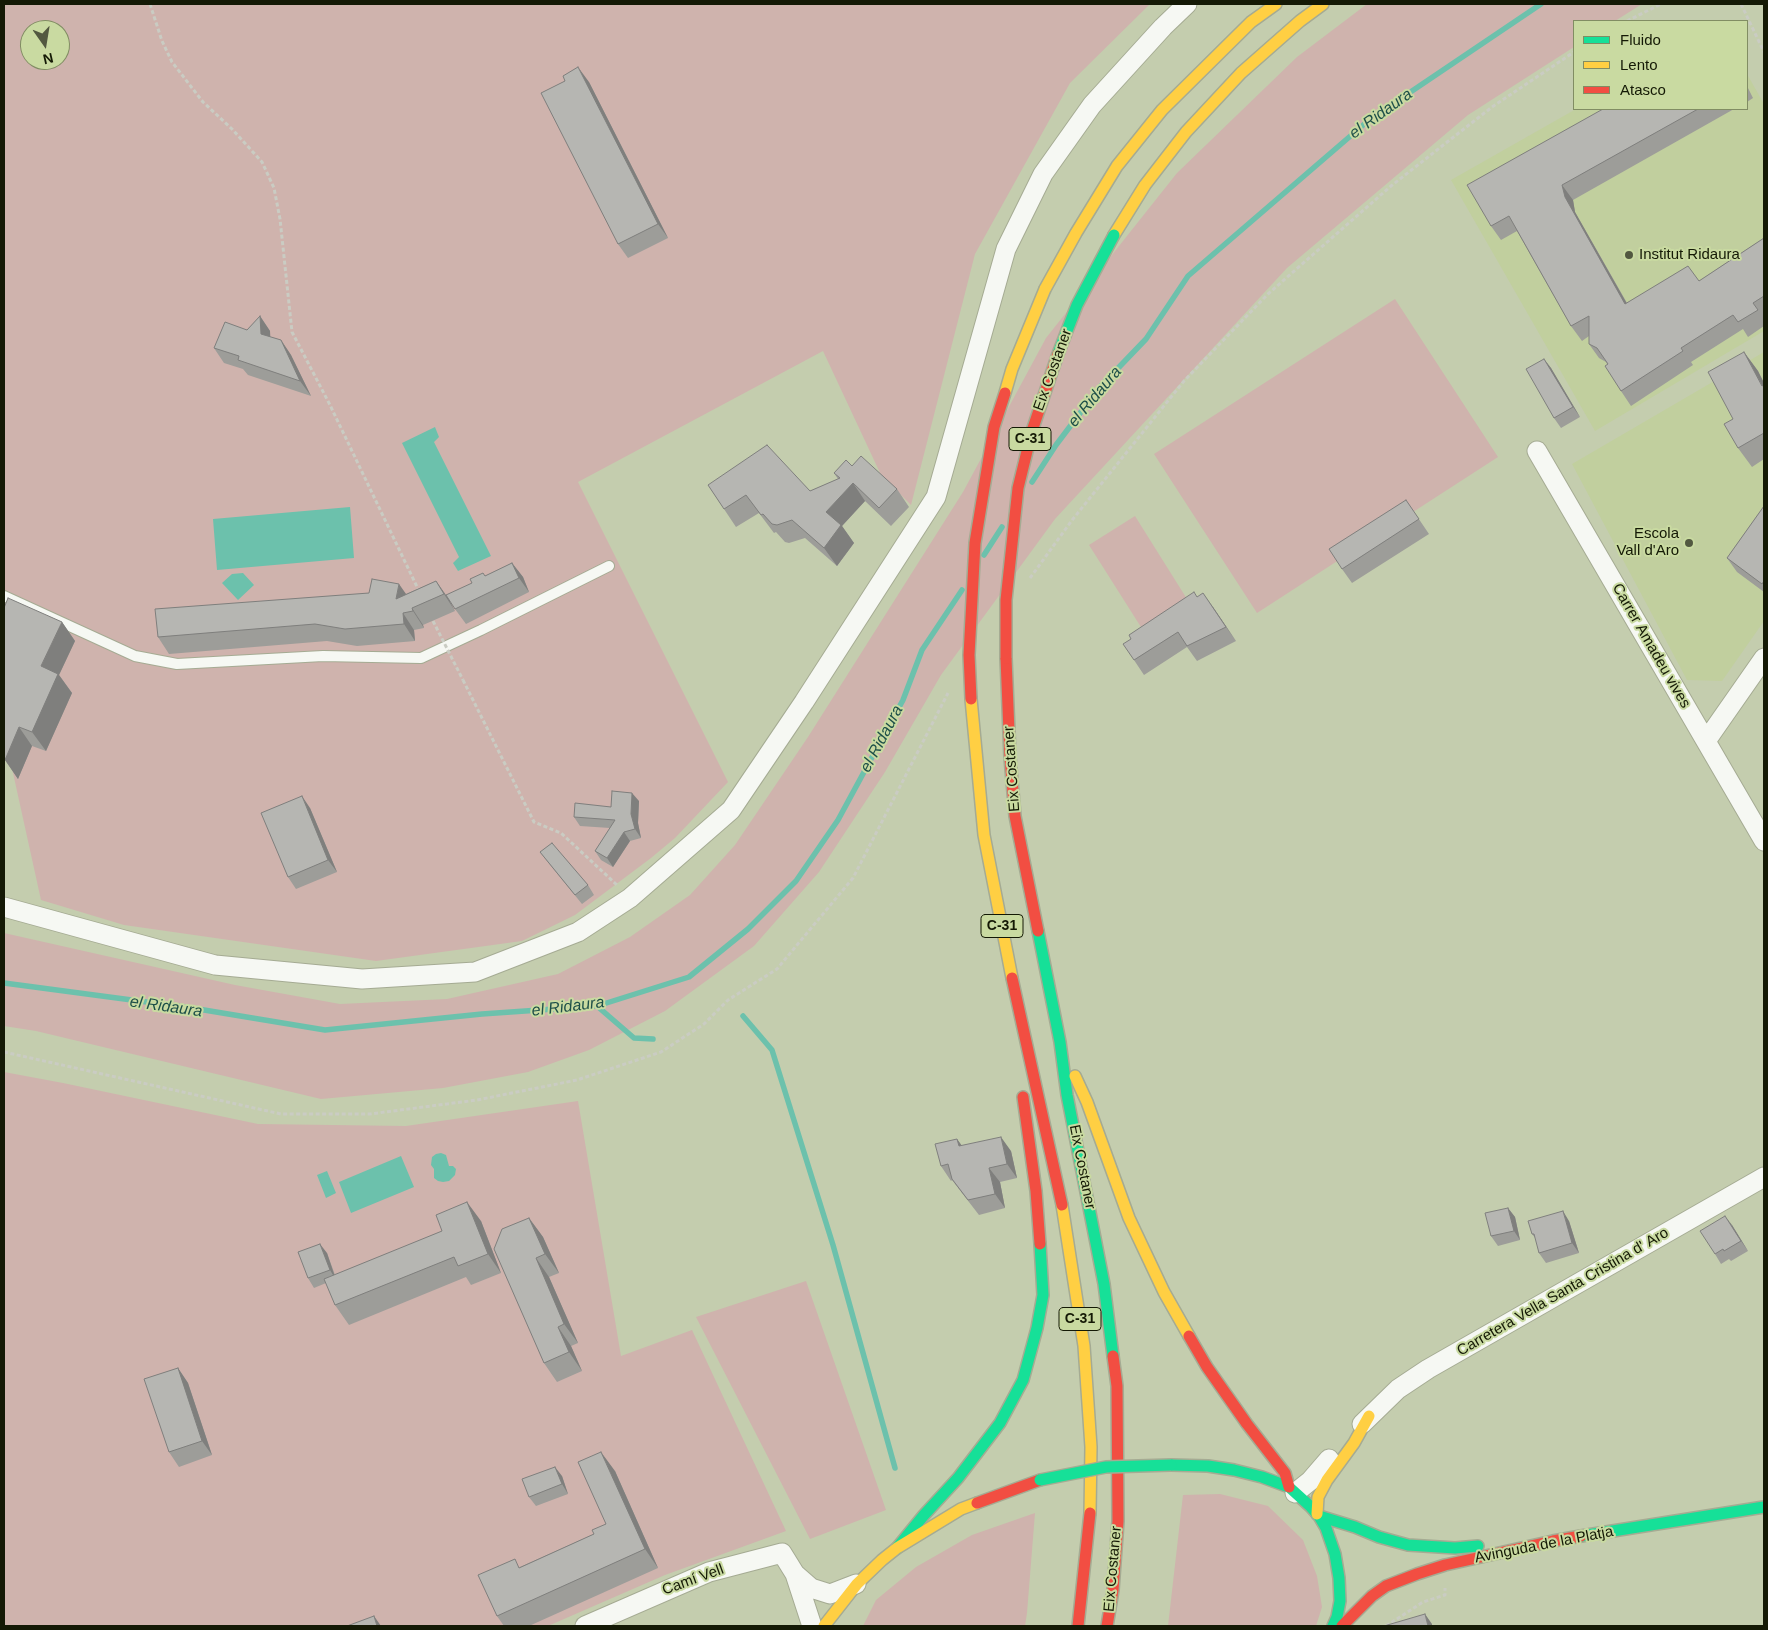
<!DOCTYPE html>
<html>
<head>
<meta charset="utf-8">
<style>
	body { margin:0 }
	#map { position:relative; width:1768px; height:1630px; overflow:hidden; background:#c4cdae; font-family:Arial,sans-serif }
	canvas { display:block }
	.frame { position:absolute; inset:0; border:5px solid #141905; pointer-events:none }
	.legend { position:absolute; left:1573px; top:20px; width:175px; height:90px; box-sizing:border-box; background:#c9daa1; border:1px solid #818d63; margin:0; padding:6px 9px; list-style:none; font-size:15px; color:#141905 }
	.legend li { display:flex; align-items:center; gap:10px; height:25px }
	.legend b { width:25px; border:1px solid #818d63 }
	.north { position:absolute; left:20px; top:20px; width:50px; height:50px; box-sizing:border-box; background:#c9daa1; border:1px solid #818d63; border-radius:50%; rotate:167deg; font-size:14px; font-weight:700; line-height:20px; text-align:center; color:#141905 }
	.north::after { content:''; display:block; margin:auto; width:18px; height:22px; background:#525840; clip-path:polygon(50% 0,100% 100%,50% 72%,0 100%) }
</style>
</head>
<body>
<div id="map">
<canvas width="1768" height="1630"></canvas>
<div class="frame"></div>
<ul class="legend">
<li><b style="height:6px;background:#16e098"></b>Fluido</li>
<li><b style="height:6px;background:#ffcf43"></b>Lento</li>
<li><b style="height:6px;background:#f24e42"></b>Atasco</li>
</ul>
<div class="north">N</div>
</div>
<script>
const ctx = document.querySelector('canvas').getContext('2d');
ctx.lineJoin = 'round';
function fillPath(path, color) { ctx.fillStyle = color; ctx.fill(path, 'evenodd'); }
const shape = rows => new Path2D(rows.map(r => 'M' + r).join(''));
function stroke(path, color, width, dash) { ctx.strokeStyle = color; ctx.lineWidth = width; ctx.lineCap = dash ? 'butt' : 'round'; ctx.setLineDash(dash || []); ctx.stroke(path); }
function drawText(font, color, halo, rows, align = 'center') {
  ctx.font = font + ' Arial,sans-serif'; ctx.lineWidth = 4; ctx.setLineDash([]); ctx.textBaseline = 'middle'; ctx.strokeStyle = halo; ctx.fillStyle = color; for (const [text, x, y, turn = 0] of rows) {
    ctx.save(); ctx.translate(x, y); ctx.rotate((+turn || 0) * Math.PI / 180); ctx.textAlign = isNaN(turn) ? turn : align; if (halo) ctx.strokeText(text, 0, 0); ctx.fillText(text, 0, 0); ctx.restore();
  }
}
const built = shape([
	[1747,74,1764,104,1764,331,1595,431,1451,180,1576,109,1747,109],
	[1764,352,1764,621,1722,681,1687,680,1572,464]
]);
const green = shape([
	[4,4,1150,4,1070,83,975,254,911,505,881,475,823,351,578,482,728,782,675,838,651,858,575,915,522,941,376,961,124,925,41,900,4,732],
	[30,30,60,30,60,60,30,60],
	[1367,4,1642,4,1615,21,1574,21,1574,47,1468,115,1287,268,1055,519,941,675,885,772,819,872,754,946,665,1011,589,1050,528,1072,443,1088,321,1099,36,1031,4,1026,4,933,235,985,340,1004,447,999,558,974,630,937,690,895,735,845,808,737,963,492,1046,338,1177,173,1297,57],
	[1395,299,1498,457,1257,613,1154,454],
	[1135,516,1192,607,1146,635,1089,545],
	[4,1072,63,1083,258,1124,406,1126,578,1101,621,1356,692,1330,786,1531,665,1575,548,1626,4,1626],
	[806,1281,886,1510,810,1539,696,1317],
	[1220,1494,1268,1506,1303,1540,1317,1576,1322,1607,1316,1626,1168,1626,1183,1495],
	[1035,1513,1027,1613,1025,1626,863,1626,876,1600,916,1567,972,1535]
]);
const water = shape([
	[435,427,439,437,434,442,491,556,458,571,453,563,459,557,402,443],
	[350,507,354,558,217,570,213,519],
	[243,573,254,585,238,600,222,583,232,574],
	[441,1153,446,1155,449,1166,453,1166,456,1169,455,1175,449,1181,443,1182,438,1181,434,1178,434,1169,431,1165,432,1157,436,1154],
	[401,1156,414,1187,351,1213,339,1182],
	[327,1171,336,1193,326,1198,317,1175]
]);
const stream = shape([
	[1032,482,1056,445,1099,388,1146,339,1188,276,1369,120,1541,4],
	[984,555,1002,527],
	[4,983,192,1008,325,1030,482,1014,597,1006,689,977,748,929,796,881,838,820,903,700,922,650,962,590],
	[597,1006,634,1038,653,1039],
	[743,1016,772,1050,833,1245,895,1468]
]);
const path = shape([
	[150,4,162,41,172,62,203,102,232,129,262,162,274,188,280,219,292,332,330,405,419,591],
	[1741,4,1764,52],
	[1627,21,1661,4],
	[1030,578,1073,519,1184,381,1268,294,1391,186,1492,107,1574,52],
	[463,680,534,822,561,833,617,885],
	[4,1052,281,1114,370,1114,477,1100,577,1080,661,1052,704,1024,728,1000,777,969,853,878,948,693],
	[1386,1626,1423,1602,1445,1595,1445,1588]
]);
const lane = shape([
	[4,596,135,656,177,664,323,656,421,658,481,630,609,566]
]);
const street = shape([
	[1537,451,1764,841],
	[1706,741,1764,658],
	[4,907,215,965,362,979,475,972,578,932,630,898,731,810,804,702,936,497,1006,249,1043,174,1092,105,1163,27,1187,4],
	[1362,1424,1398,1389,1428,1369,1764,1177],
	[1295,1493,1310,1481,1329,1459],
	[795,1574,811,1588,830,1594,856,1584],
	[585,1626,709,1572,782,1553,795,1574,811,1623,811,1626]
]);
const fast = shape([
	[1038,931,1060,1042,1067,1095,1104,1284,1113,1356],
	[1171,1465,1208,1466,1234,1470,1262,1477,1289,1487,1311,1507,1319,1516,1326,1528,1335,1554,1339,1578,1340,1601,1337,1617,1333,1626],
	[1319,1516,1355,1527,1379,1537,1408,1545,1455,1548,1478,1546],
	[1581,1536,1764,1507],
	[897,1548,924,1515,958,1478,1000,1423,1023,1380,1037,1328,1043,1295,1040,1244]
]);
const slow = shape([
	[1114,235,1145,185,1186,132,1241,73,1300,21,1323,4],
	[1045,289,1076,233,1117,166,1162,110,1251,22,1276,4],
	[971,699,984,835,1012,978],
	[1075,1076,1087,1102,1129,1218,1164,1292,1189,1336],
	[1062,1205,1084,1346,1091,1447,1090,1513],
	[1317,1514,1318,1497,1327,1480,1354,1443,1369,1416],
	[824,1626,857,1584,882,1560,897,1548,961,1509,977,1503]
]);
const jam = shape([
	[1006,658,1010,757,1015,816,1038,931],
	[1012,978,1062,1205],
	[1023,1097,1036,1191,1040,1244],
	[1189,1336,1207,1367,1247,1424,1285,1473,1289,1487],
	[977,1503,1040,1480],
	[1078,1626,1090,1513],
	[1107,1626,1113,1590,1118,1521,1117,1386,1113,1356],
	[1342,1626,1372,1596,1386,1586,1417,1574,1445,1565,1553,1541,1581,1536]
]);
const pathBridge = shape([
	[433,621,463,680]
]);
const fastBridge = shape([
	[1058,354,1077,305,1114,235],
	[1040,1480,1106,1467,1171,1465]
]);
const slowBridge = shape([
	[1005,393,1012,369,1045,289]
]);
const jamBridge = shape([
	[1006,658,1006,600,1018,488,1032,431,1058,354],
	[971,699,969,655,975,543,994,427,1005,393]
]);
const wall = shape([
	[589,82,668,238,628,258,618,244],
	[1747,86,1753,98,1747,102],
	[1603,109,1734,109,1573,200,1575,212,1627,303,1699,281,1764,238,1764,317,1763,317,1764,318,1764,326,1748,337,1743,329,1691,362,1693,365,1631,406,1621,391,1606,362,1599,358,1589,344,1589,336,1582,341,1571,326,1517,231,1501,240,1491,226],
	[260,316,270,331,270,337,281,340,291,355,311,396,248,375,243,369,224,363,214,348,247,330],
	[1744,352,1758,371,1764,383,1764,459,1752,467,1738,448,1733,419],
	[1544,359,1551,368,1580,417,1561,428,1554,418],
	[852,466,897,489,909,507,891,526,865,501,842,526,854,543,837,566,805,538,789,543,785,542,776,532,774,533,759,513,736,527,708,485,810,491,838,479,834,473],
	[1406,500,1429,534,1352,583,1342,569],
	[1764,506,1764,592,1737,572,1727,558],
	[512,563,523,577,529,592,466,624,455,609,485,576],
	[436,581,448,598,455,611,423,625,424,628,414,630,415,641,357,646,327,641,169,654,158,637,369,593,406,594],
	[1197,597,1213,607,1236,641,1197,661,1187,647,1144,675,1134,660],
	[62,622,75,641,59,675,72,693,46,751,32,746,18,779,5,760],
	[639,801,638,823,641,838,630,841,613,867,601,860,595,851,610,828,580,826,574,817,611,807],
	[310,808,337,872,296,889,288,877],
	[540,852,588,885,594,895,582,904,547,861],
	[957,1139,962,1146,1011,1151,1017,1178,1000,1182,1005,1208,979,1215,962,1193,952,1180,951,1181,941,1166],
	[1508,1208,1515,1217,1520,1240,1498,1246,1491,1236],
	[529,1218,543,1237,559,1273,549,1277,578,1343,571,1346,582,1371,557,1382,544,1363],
	[481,1221,501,1273,471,1285,466,1277,349,1325,335,1305,326,1283,314,1288,308,1278,327,1253,335,1275],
	[1569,1221,1579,1253,1546,1263,1539,1253,1536,1239,1532,1234],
	[1732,1225,1748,1251,1731,1261,1729,1259,1721,1264,1715,1254],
	[178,1368,188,1383,212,1455,179,1467,169,1452],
	[615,1471,658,1568,529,1626,504,1626,497,1616,520,1567,594,1534,606,1524],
	[562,1476,568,1494,536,1506,529,1497]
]);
const shadedWall = shape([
	[578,67,589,82,668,238,658,224],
	[1562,185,1573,200,1575,212,1635,318,1625,304,1565,197],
	[260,316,270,331,271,349,261,334],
	[281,340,291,355,311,396,300,381],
	[1744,352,1758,371,1764,383,1764,389],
	[1544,359,1551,368,1580,417,1573,407],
	[853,483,865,501,842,526,854,543,837,566,824,548,826,512],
	[512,563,523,577,529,592,519,578],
	[436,581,448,598,455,611,444,594],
	[399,584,411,601,396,599],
	[1203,593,1213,607,1236,641,1226,627],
	[412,608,423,625,424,628,413,611],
	[403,613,414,630,415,641,404,624],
	[62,622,75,641,59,675,72,693,46,751,32,732,41,666],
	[19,727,32,746,18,779,5,760],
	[632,793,639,801,638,823,641,838,635,829,631,814],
	[302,796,310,808,337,872,328,860],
	[624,832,630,841,613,867,607,858],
	[1001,1137,1011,1151,1017,1178,1007,1164],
	[957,1139,967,1153,959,1146],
	[989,1168,1000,1182,1005,1208,995,1194],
	[467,1202,481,1221,501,1273,488,1254],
	[1508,1208,1515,1217,1520,1240,1514,1231],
	[1563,1211,1569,1221,1579,1253,1572,1243],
	[1725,1216,1732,1225,1748,1251,1741,1241],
	[529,1218,543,1237,559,1273,545,1254],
	[320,1244,327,1253,336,1280,330,1270],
	[536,1258,549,1277,578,1343,564,1324],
	[558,1327,571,1346,582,1371,569,1352],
	[178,1368,188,1383,212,1455,202,1441],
	[601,1452,615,1471,658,1568,645,1549],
	[555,1467,562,1476,568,1494,562,1484],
	[1425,1614,1432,1624,1432,1626,1428,1626],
	[374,1616,381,1626,377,1626]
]);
const building = shape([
	[578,67,658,224,618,244,541,93,565,81,563,76,578,67],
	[1603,109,1698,109,1562,185,1565,197,1625,304,1688,266,1699,281,1764,238,1764,296,1753,303,1758,310,1738,322,1733,315,1681,348,1683,351,1621,391,1605,366,1608,364,1597,348,1589,344,1589,316,1571,326,1509,216,1491,226,1467,185,1603,109],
	[260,316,261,334,281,340,300,381,238,360,239,356,214,348,225,322,247,330,260,316],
	[1744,352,1762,386,1764,385,1764,433,1738,448,1724,424,1733,419,1708,372,1744,352],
	[1544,359,1573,407,1554,418,1526,369,1544,359],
	[767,445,810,491,840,478,834,473,846,460,852,466,861,456,897,489,879,508,853,483,826,512,841,525,824,548,792,520,777,525,772,524,763,514,761,515,746,495,724,509,708,485,767,445],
	[1406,500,1419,519,1342,569,1329,549,1406,500],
	[1764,506,1764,581,1762,584,1727,558,1764,506],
	[512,563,519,578,455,609,446,595,472,583,470,579,483,573,485,576,512,563],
	[372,579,399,584,396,599,436,581,444,594,412,608,413,611,403,613,404,624,345,629,315,624,158,637,155,609,369,593,372,579],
	[1194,592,1197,597,1203,593,1226,627,1187,646,1178,632,1134,660,1123,644,1131,639,1129,635,1194,592],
	[8,598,62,622,41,666,58,674,32,732,19,727,5,760,4,754,4,608,8,598],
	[612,791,632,793,631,814,635,829,624,832,607,858,595,851,615,820,574,817,575,803,611,807,612,791],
	[302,796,328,860,288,877,261,813,302,796],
	[552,843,588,885,575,895,540,852,552,843],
	[1001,1137,1007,1164,989,1168,995,1194,968,1200,952,1179,948,1164,941,1166,935,1144,957,1139,959,1146,1001,1137],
	[467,1202,488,1254,458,1266,454,1257,335,1305,324,1279,442,1231,436,1215,467,1202],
	[1508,1208,1514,1231,1491,1236,1485,1213,1508,1208],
	[1563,1211,1572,1243,1539,1253,1534,1234,1532,1234,1528,1221,1563,1211],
	[1725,1216,1741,1241,1724,1251,1723,1249,1715,1254,1700,1231,1725,1216],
	[529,1218,545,1254,536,1258,564,1324,558,1327,569,1352,544,1363,494,1249,502,1229,529,1218],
	[320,1244,330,1270,308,1278,298,1252,320,1244],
	[178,1368,202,1441,169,1452,144,1379,178,1368],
	[601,1452,645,1549,497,1616,478,1575,515,1559,519,1568,594,1534,592,1530,606,1524,578,1462,601,1452],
	[555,1467,562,1484,529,1497,522,1479,555,1467],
	[1425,1614,1428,1626,1384,1626,1425,1614],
	[374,1616,377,1626,347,1626,374,1616]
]);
const markers = [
	[1629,255,5,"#525840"],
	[1689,543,5,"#525840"]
];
const shields = [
	[1030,439,42],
	[1002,926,42],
	[1080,1319,42]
];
const shieldNames = [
	["C-31",1030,439],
	["C-31",1002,926],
	["C-31",1080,1319]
];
const poiNames = [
	["Institut Ridaura",1639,255],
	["Escola",1679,534,"right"],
	["Vall d'Aro",1679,551,"right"]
];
const streetNames = [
	["Eix Costaner",1053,370,-70],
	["Carrer Amadeu vives",1651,646,60],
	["Eix Costaner",1012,769,-94],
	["Eix Costaner",1082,1167,79],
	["Carretera Vella Santa Cristina d' Aro",1563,1292,-30],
	["Avinguda de la Platja",1544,1545,-11],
	["Eix Costaner",1113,1569,-85],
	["Camí Vell",693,1580,-20]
];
const waterNames = [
	["el Ridaura",1381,114,-36],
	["el Ridaura",1095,397,-50],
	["el Ridaura",882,739,-62],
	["el Ridaura",166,1007,8],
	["el Ridaura",568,1007,-7]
];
fillPath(built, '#c1cf9e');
fillPath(green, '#cfb3ad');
fillPath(water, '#6cc1ac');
stroke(stream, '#6cc1ac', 5.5);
stroke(lane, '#a5ab93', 12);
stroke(street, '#a5ab93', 21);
stroke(fast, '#a5ab93', 14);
stroke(slow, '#a5ab93', 14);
stroke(jam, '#a5ab93', 14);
stroke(path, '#caccc3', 3, [4, 2.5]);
stroke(lane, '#f6f8f3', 10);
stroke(street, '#f6f8f3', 19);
stroke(fast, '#16e098', 11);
stroke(slow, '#ffcf43', 11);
stroke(jam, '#f24e42', 11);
stroke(fastBridge, '#a5ab93', 14, []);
stroke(slowBridge, '#a5ab93', 14, []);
stroke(jamBridge, '#a5ab93', 14, []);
stroke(pathBridge, '#caccc3', 3, [4, 2.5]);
stroke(fastBridge, '#16e098', 11);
stroke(slowBridge, '#ffcf43', 11);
stroke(jamBridge, '#f24e42', 11);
fillPath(wall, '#9d9d99');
fillPath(shadedWall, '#7f7f7d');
fillPath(building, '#b6b6b2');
stroke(building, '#7f7f7d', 1);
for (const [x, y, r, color] of markers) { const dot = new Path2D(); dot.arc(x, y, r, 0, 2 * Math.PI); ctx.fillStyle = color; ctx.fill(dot); stroke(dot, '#c9daa1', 2); }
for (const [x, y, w] of shields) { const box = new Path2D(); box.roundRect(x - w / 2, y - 11.5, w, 23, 4); ctx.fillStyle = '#c9daa1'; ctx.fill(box); stroke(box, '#141905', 1); }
drawText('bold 14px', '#141905', null, shieldNames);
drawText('15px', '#141905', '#c9daa1', poiNames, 'left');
drawText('15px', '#141905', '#c9daa1', streetNames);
drawText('italic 16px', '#1d4f48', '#c9daa1', waterNames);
</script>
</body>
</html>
